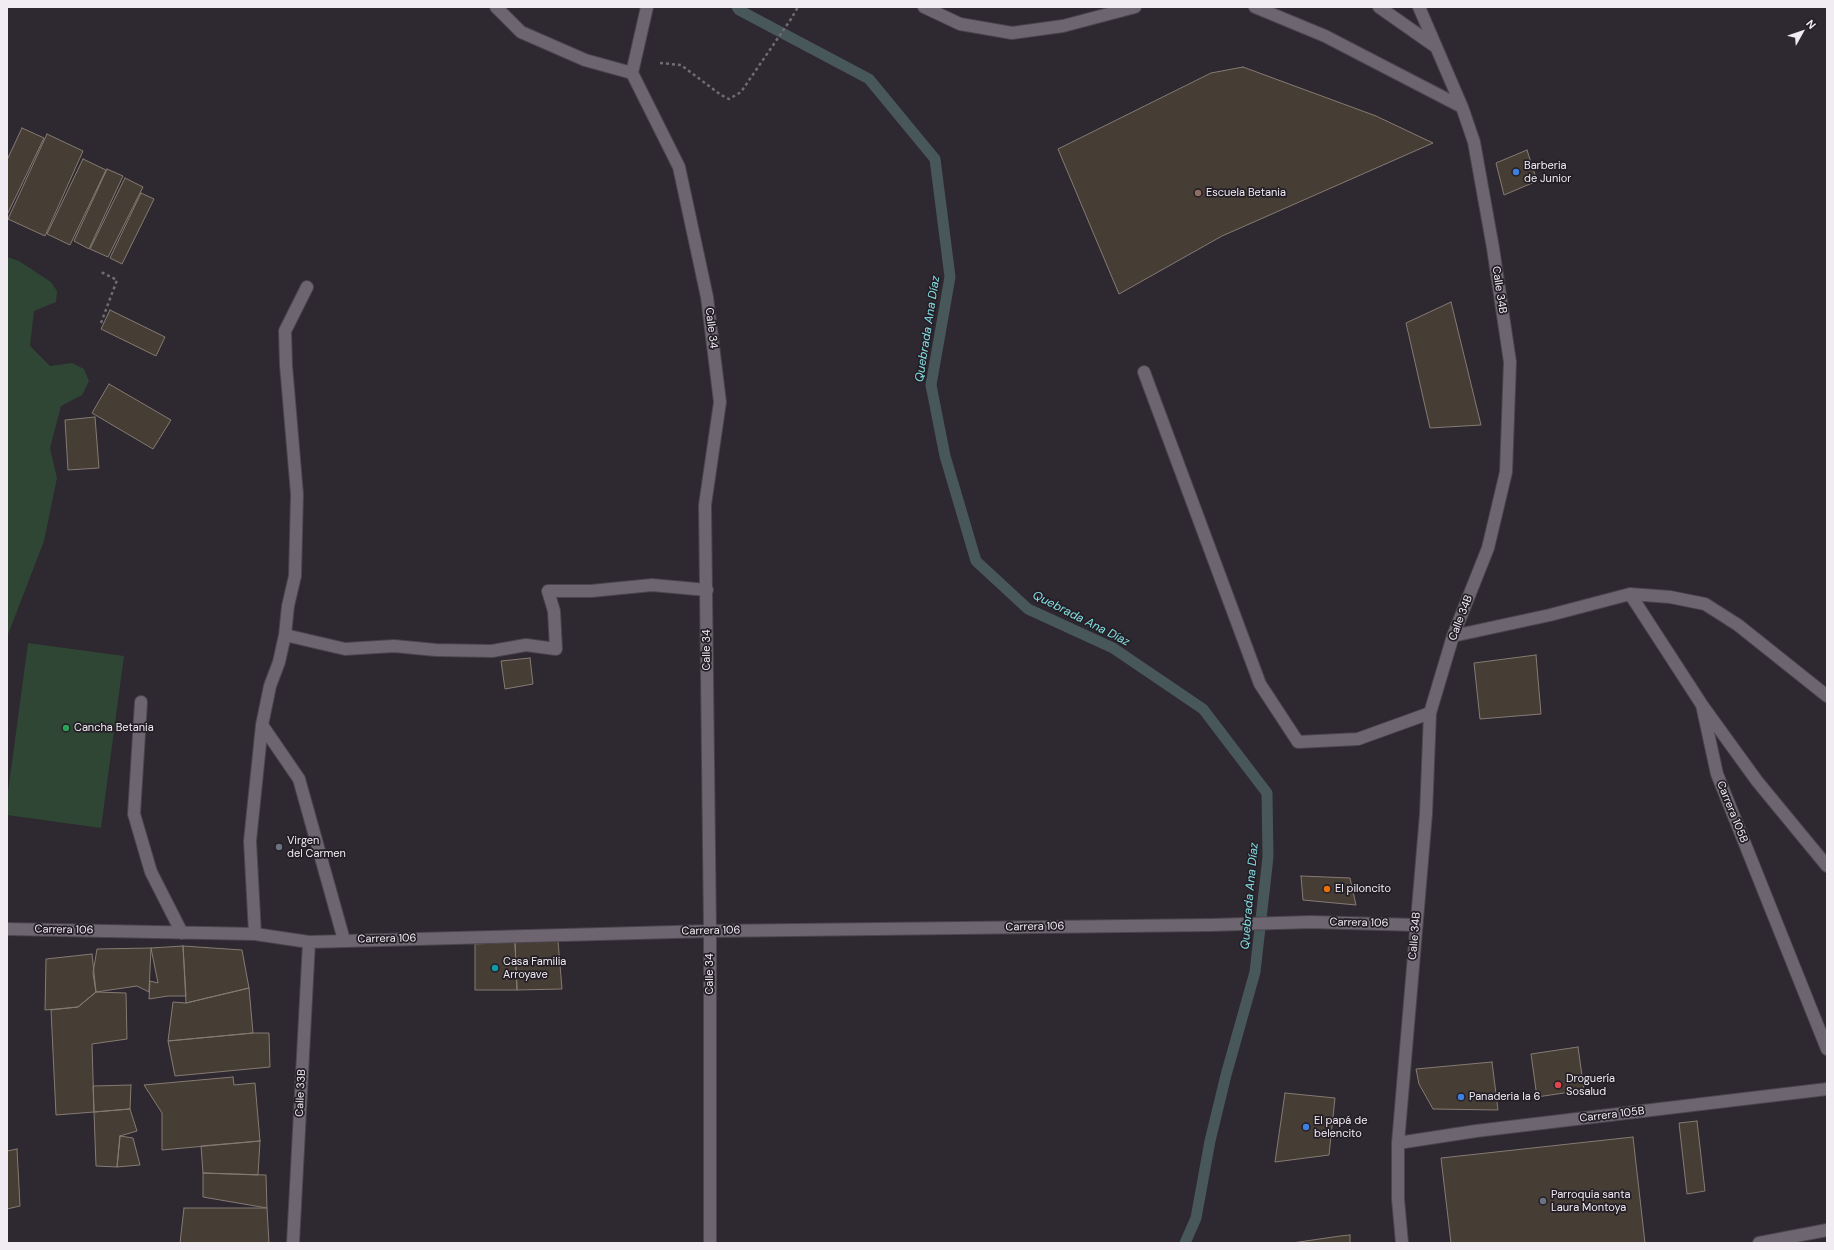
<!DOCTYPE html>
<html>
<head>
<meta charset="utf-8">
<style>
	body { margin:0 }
	#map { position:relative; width:1834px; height:1250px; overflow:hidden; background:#2e2830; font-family:"DM Sans",sans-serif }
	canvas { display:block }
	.frame { position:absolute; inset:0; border:8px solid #f0ecf2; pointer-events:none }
	.north { position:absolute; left:1782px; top:12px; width:40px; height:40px; -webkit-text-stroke:3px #241e26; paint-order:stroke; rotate:50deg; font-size:11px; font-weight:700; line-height:16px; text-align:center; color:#f0ecf2 }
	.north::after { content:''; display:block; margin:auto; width:14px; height:18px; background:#f0ecf2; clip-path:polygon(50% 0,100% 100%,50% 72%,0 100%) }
</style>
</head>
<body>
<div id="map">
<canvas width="1834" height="1250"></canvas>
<div class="frame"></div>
<div class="north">N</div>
</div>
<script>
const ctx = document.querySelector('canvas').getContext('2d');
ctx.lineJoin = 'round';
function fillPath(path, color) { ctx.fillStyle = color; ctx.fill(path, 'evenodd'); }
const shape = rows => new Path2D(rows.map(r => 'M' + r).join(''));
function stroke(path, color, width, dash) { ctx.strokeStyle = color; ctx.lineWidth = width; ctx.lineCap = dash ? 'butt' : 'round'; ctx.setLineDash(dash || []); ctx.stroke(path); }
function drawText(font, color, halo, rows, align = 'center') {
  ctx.font = font + ' "DM Sans",sans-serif'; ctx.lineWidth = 3.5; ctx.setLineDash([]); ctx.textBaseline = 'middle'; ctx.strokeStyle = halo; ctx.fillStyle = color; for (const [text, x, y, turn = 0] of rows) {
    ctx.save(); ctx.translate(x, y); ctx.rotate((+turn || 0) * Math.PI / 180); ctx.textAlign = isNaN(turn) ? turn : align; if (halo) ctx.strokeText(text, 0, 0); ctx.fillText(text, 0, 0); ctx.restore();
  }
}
const green = shape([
	[7,257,19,261,51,282,57,291,56,302,34,311,30,346,50,366,72,363,84,369,89,381,82,395,61,406,50,448,57,478,44,541,7,637],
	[28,643,124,656,101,828,7,815,7,799]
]);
const stream = shape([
	[737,7,739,10,869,79,935,159,950,277,931,385,945,456,976,561,1028,609,1113,648,1203,709,1267,793,1268,857,1255,972,1226,1075,1210,1141,1196,1218,1185,1243]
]);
const building = shape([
	[1243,67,1376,116,1433,143,1222,236,1119,294,1058,149,1211,73,1243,67],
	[22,128,44,138,7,215,7,160,22,128],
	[47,134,83,151,45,236,8,219,47,134],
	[1527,150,1537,181,1504,195,1496,163,1527,150],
	[83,159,106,170,70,245,47,234,83,159],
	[107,169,123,176,89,249,74,241,107,169],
	[125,178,143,187,108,257,90,249,125,178],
	[141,193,154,199,122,264,110,258,141,193],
	[1451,302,1481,425,1430,428,1406,323,1451,302],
	[110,310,165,337,156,356,101,329,110,310],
	[109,384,171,420,153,449,92,413,109,384],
	[95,417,99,468,68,470,65,420,95,417],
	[1536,655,1541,714,1480,719,1474,663,1536,655],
	[530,658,533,684,505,689,501,661,530,658],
	[1301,876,1350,878,1356,905,1303,900,1301,876],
	[558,941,562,989,517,990,515,942,558,941],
	[515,942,517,990,475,990,475,944,515,942],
	[183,946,242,950,249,988,186,1003,183,946],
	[183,946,186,996,168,996,149,999,150,981,158,983,151,948,183,946],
	[151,948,149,992,137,986,96,992,93,973,97,949,151,948],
	[92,954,96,992,78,1007,45,1010,46,959,92,954],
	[249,988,253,1033,168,1041,173,1002,186,1003,249,988],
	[96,992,126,993,127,1039,92,1044,94,1112,56,1115,51,1010,78,1007,96,992],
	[253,1033,269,1033,270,1067,175,1076,168,1041,253,1033],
	[1578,1047,1584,1090,1537,1097,1531,1054,1578,1047],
	[1492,1062,1498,1110,1433,1109,1419,1084,1416,1069,1492,1062],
	[233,1077,234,1085,255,1083,260,1141,162,1150,162,1113,144,1085,233,1077],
	[131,1085,130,1109,94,1112,93,1086,131,1085],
	[1285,1093,1335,1098,1329,1155,1275,1162,1285,1093],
	[130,1109,137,1131,120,1136,117,1167,96,1166,94,1112,130,1109],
	[1697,1121,1705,1191,1687,1194,1679,1123,1697,1121],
	[120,1136,133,1138,140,1165,117,1167,120,1136],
	[1633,1137,1645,1243,1451,1243,1441,1158,1633,1137],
	[260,1141,258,1175,203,1173,201,1146,260,1141],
	[17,1149,20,1206,7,1209,7,1151,17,1149],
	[203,1173,266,1175,267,1208,203,1197,203,1173],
	[184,1208,267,1208,269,1243,180,1243,184,1208],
	[1350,1235,1350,1243,1292,1243,1340,1236,1350,1235]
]);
const path = shape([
	[660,63,681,65,721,95,729,99,741,92,791,19,798,7],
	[101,323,117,280,101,272]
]);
const minor = shape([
	[496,7,521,32,585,60,632,73,647,7],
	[924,7,960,24,1012,33,1063,26,1135,7],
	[1255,7,1325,36,1462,107],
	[1379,7,1436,47],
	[632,73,679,167,707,297,720,402,705,505,710,931,710,1243],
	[307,287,285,331,286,365,297,494,295,576,288,606,285,635,279,662,270,686,262,725,299,779,344,940],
	[1144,372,1260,684,1298,742,1358,739,1430,713],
	[1630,594,1702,705,1757,781,1827,866],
	[285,635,345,649,394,646,436,650,492,651,526,645,556,649,554,611,548,591,591,591,652,585,707,590],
	[1453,636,1550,615,1630,594,1670,597,1705,604,1738,625,1827,696],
	[141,702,134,814,151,872,182,933],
	[1702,705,1717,774,1827,1049],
	[7,929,255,934,309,942,710,931,1210,925,1311,922,1416,925],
	[255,934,250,841,262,725],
	[1398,1143,1476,1131,1827,1089],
	[293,1243,309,942],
	[1402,1243,1398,1199,1398,1143,1426,814,1430,713,1453,636,1488,548,1506,472,1510,362,1493,248,1474,142,1462,107,1419,7],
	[1759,1243,1827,1230]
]);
const markers = [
	[1516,172,4,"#3f7fe0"],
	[1198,193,4,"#8d6e63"],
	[66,728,4,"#2e9e5b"],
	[279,847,4,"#6b7280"],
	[1327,889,4,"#e8710a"],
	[495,968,4,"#0f9aa8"],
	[1558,1085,4,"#e0444e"],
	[1461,1097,4,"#3f7fe0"],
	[1306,1127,4,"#3f7fe0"],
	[1543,1201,4,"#6b7280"]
];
const poiNames = [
	["Barberia",1524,166],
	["de Junior",1524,179],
	["Escuela Betania",1206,193],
	["Cancha Betania",74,728],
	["Virgen",287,841],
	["del Carmen",287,854],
	["El piloncito",1335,889],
	["Casa Familia",503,962],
	["Arroyave",503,975],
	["Droguería",1566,1079],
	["Sosalud",1566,1092],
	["Panaderia la 6",1469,1097],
	["El papá de",1314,1121],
	["belencito",1314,1134],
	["Parroquia santa",1551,1195],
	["Laura Montoya",1551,1208]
];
const streetNames = [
	["Calle 34B",1499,290,81],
	["Calle 34",711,328,83],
	["Calle 34B",1461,618,-69],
	["Calle 34",707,650,-90],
	["Carrera 105B",1732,812,68],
	["Carrera 106",1359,923,1],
	["Carrera 106",1035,927,-1],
	["Carrera 106",64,930,1],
	["Carrera 106",711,931,-1],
	["Calle 34B",1415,936,-85],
	["Carrera 106",387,939,-1],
	["Calle 34",710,974,-90],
	["Calle 33B",301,1093,-87],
	["Carrera 105B",1612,1115,-7]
];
const waterNames = [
	["Quebrada Ana Díaz",928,329,-81],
	["Quebrada Ana Díaz",1081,619,27],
	["Quebrada Ana Díaz",1250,896,-85]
];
fillPath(green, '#2f4634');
stroke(stream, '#485759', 11);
fillPath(building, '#463d35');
stroke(building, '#857b73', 1);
stroke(minor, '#4a454c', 14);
stroke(path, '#716b73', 2.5, [3, 3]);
stroke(minor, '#6d6670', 12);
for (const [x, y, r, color] of markers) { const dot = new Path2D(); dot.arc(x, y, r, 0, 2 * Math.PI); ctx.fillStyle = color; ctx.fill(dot); stroke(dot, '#241e26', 1.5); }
drawText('11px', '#f0ecf2', '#241e26', poiNames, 'left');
drawText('11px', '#f0ecf2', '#241e26', streetNames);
drawText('italic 12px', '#84e0e3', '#241e26', waterNames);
</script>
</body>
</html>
